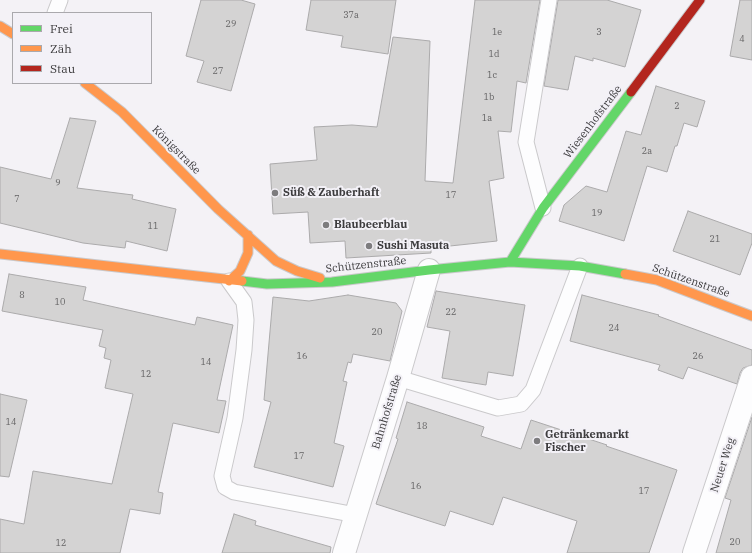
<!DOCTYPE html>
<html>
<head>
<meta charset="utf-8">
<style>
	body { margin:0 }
	#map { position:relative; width:752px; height:553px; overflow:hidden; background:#f4f2f6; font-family:"IBM Plex Serif",serif }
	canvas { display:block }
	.legend { position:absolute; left:12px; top:12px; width:140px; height:72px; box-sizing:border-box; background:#f3f1f7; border:1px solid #aaa9ad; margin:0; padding:5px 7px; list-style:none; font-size:12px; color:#3d3c3e }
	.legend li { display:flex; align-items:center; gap:8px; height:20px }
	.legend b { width:20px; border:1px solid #aaa9ad }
</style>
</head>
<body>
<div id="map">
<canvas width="752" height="553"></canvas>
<ul class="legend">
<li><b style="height:5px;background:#63d668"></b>Frei</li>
<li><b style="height:5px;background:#ff974d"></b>Zäh</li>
<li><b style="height:5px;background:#b3261e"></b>Stau</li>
</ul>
</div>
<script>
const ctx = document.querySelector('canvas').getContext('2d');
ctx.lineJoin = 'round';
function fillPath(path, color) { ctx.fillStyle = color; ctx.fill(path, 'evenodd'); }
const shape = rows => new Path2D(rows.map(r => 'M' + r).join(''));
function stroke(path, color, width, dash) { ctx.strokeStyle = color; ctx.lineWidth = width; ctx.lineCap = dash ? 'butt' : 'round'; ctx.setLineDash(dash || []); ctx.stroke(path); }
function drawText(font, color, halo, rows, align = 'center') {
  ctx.font = font + ' "IBM Plex Serif",serif'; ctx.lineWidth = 4; ctx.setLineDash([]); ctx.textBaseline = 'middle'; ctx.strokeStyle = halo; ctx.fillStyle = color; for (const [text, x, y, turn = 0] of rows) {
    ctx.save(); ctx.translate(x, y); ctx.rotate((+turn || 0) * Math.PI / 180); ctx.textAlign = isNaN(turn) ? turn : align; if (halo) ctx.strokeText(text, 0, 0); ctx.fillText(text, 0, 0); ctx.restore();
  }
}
const building = shape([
	[201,0,241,0,255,4,231,91,197,82,204,61,186,56,201,0],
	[311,0,396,0,388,54,341,47,343,36,306,30,311,0],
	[475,0,540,0,526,83,517,81,511,132,498,131,504,178,489,181,497,241,431,248,431,253,346,258,345,241,310,243,308,212,273,214,270,164,317,160,314,127,352,125,377,127,393,37,430,41,425,181,453,183,475,0],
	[558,0,607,0,641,10,625,67,593,58,593,61,575,56,568,90,544,86,558,0],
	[740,0,752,0,752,60,730,56,740,0],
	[656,86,705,101,697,127,684,123,677,146,675,146,667,172,647,166,624,241,559,221,564,205,586,186,607,192,626,131,641,135,656,86],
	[70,118,96,121,77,188,133,195,132,199,176,209,167,251,126,241,125,248,83,243,0,223,0,167,51,179,70,118],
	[688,211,752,234,752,243,740,275,673,251,688,211],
	[9,274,86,287,83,300,195,325,197,317,233,325,217,400,226,401,219,433,173,423,158,492,163,493,160,514,130,509,120,553,0,553,0,519,24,524,33,471,112,484,133,394,105,388,111,360,104,358,106,348,99,346,103,330,2,311,9,274],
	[436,291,525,305,513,376,488,372,486,385,442,378,450,331,427,327,436,291],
	[348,295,396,303,402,311,390,361,353,354,351,363,348,362,343,381,347,382,334,443,344,446,333,487,254,467,271,402,264,400,273,297,309,301,348,295],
	[582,295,659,315,658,316,752,350,752,365,743,368,740,373,737,384,688,367,683,379,658,370,660,365,570,341,582,295],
	[0,394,27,400,9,477,0,476,0,394],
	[407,402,484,427,481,436,521,449,531,420,607,445,606,446,677,470,649,553,567,553,577,521,503,497,493,525,450,511,445,526,376,504,398,439,396,438,407,402],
	[752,417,752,553,716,553,731,500,725,498,752,417],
	[234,514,256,521,255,525,331,547,330,553,222,553,234,514]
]);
const lane = shape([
	[55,13,60,0],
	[543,208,526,142,549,0],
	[229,281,244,302,246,320,244,350,235,418,222,476,225,487,234,492,356,515],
	[398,378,498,408,521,404,533,390,580,266]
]);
const street = shape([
	[344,553,398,378,429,270],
	[694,553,752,377]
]);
const fast = shape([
	[510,262,543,208,631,92],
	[242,281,267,284,332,282,429,270,510,262,580,266,625,274]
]);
const slow = shape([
	[0,26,13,34],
	[85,83,122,112,218,209,276,261,297,271,320,278],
	[0,254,242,281],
	[625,274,657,280,752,316],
	[229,281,240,271,248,253,248,235]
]);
const jam = shape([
	[631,92,700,0]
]);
const markers = [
	[275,193,4,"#7d7c7e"],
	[326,225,4,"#7d7c7e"],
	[369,246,4,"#7d7c7e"],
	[537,441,4,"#7d7c7e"]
];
const numberNames = [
	["37a",351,15],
	["29",231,24],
	["1e",497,32],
	["3",599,32],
	["4",742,39],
	["1d",494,54],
	["27",218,71],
	["1c",492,75],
	["1b",489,97],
	["2",677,106],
	["1a",487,118],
	["2a",647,151],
	["9",58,183],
	["17",451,195],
	["7",17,199],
	["19",597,213],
	["11",153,226],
	["21",715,239],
	["8",22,295],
	["10",60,302],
	["22",451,312],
	["24",614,328],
	["20",377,332],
	["16",302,356],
	["26",698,356],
	["14",206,362],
	["12",146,374],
	["14",11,422],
	["18",422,426],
	["17",299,456],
	["16",416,486],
	["17",644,491],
	["20",735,542],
	["12",61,543]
];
const streetNames = [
	["Wiesenhofstraße",593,122,-53],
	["Königstraße",176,150,45],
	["Schützenstraße",366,265,-6],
	["Schützenstraße",691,281,19],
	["Bahnhofstraße",387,412,-73],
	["Neuer Weg",723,465,-72]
];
const poiNames = [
	["Süß & Zauberhaft",283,193],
	["Blaubeerblau",334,225],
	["Sushi Masuta",377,246],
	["Getränkemarkt",545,435],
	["Fischer",545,448]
];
fillPath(building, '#d4d3d3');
stroke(building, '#abaaab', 1);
stroke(lane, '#cac9cb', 17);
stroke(street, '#cac9cb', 24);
stroke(fast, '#cac9cb', 11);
stroke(slow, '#cac9cb', 11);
stroke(jam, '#cac9cb', 11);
stroke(lane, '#fdfdfe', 15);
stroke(street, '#fdfdfe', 22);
stroke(fast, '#63d668', 9);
stroke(slow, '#ff974d', 9);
stroke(jam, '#b3261e', 9);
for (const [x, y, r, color] of markers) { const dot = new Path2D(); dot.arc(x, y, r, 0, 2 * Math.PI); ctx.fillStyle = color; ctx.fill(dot); stroke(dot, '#f3f1f7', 1.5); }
drawText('9px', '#636263', null, numberNames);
drawText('11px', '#3d3c3e', '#f3f1f7', streetNames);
drawText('bold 11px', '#3d3c3e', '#f3f1f7', poiNames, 'left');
</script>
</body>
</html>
